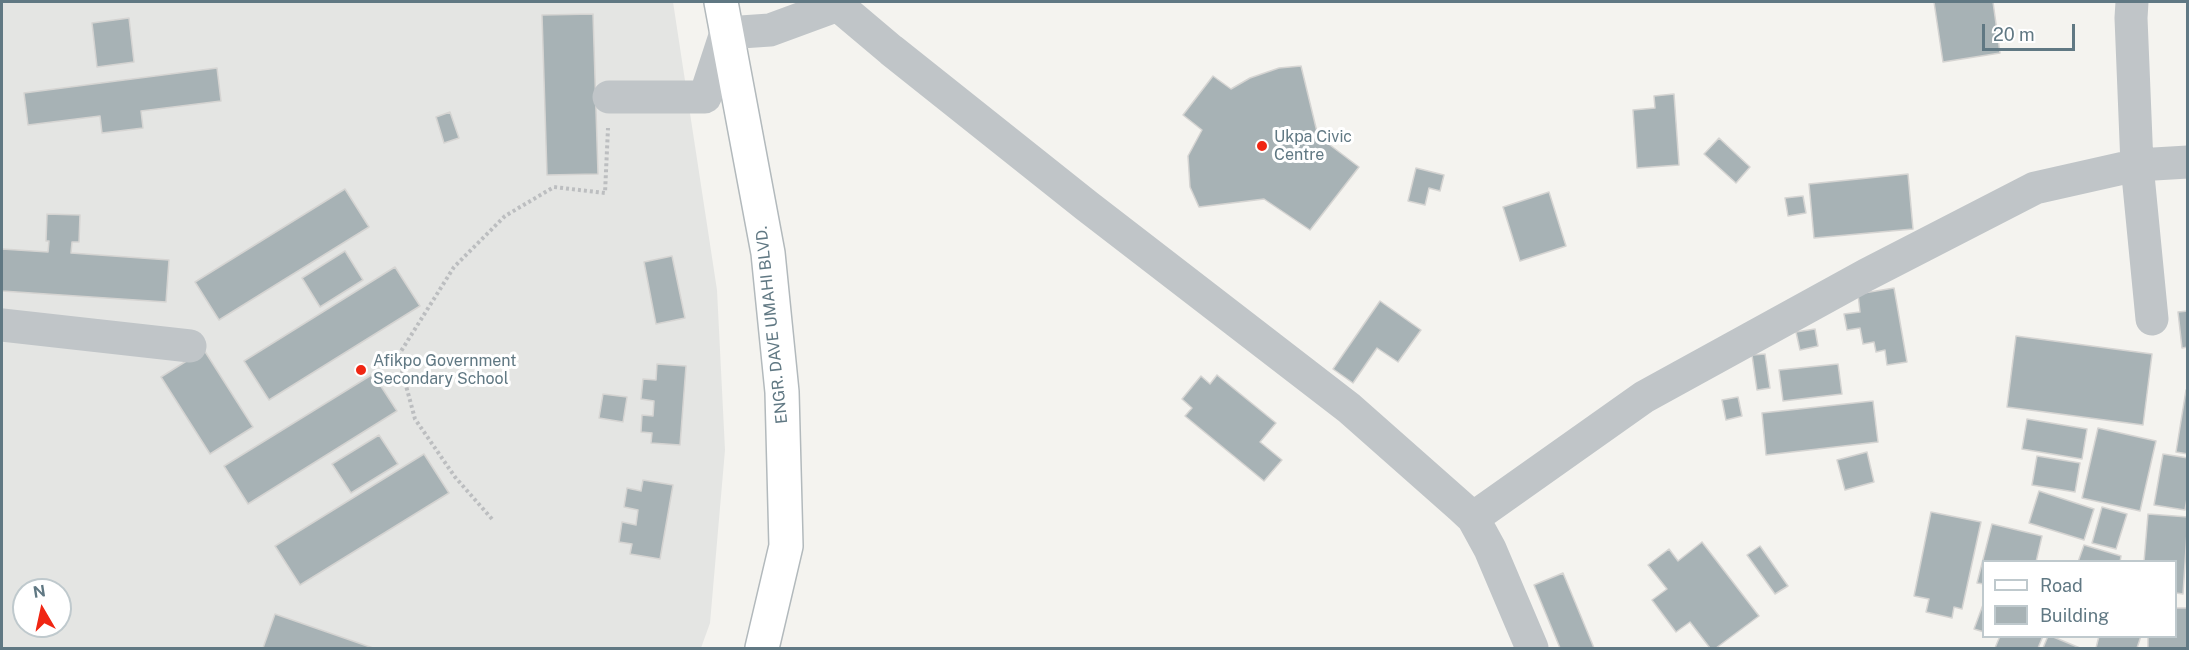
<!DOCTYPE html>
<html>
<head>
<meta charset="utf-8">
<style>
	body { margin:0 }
	#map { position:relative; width:2189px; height:650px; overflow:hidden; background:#f4f3ef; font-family:"Public Sans",sans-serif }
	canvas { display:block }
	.frame { position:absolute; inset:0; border:3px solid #607883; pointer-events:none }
	.legend { position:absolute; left:1982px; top:560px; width:195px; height:78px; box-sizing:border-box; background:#fff; border:2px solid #bfc9cd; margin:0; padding:8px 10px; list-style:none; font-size:18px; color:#607883 }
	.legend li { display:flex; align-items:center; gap:12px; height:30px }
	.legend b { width:30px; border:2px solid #bfc9cd }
	.north { position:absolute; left:12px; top:578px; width:60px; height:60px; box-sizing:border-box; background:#fff; border:2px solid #bfc9cd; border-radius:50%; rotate:351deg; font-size:16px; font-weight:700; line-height:24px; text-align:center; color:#607883 }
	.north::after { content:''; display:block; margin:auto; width:21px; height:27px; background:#f02613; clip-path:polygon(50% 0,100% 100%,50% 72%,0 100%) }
	.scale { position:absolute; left:1982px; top:24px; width:93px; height:27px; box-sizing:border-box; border:3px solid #607883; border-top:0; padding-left:8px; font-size:18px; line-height:21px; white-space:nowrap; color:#607883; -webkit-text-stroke:4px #fff; paint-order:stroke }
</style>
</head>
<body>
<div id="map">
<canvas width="2189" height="650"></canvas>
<div class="frame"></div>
<ul class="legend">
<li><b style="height:8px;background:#fff"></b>Road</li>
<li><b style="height:16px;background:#a7b2b5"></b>Building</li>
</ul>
<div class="north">N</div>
<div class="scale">20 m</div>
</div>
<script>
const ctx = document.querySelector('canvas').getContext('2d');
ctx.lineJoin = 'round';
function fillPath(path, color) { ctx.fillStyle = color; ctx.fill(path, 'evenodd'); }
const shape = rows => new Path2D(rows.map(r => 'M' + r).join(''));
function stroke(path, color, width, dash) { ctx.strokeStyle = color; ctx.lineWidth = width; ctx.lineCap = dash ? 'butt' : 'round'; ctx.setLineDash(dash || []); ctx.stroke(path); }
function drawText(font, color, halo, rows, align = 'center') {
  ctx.font = font + ' "Public Sans",sans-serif'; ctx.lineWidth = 6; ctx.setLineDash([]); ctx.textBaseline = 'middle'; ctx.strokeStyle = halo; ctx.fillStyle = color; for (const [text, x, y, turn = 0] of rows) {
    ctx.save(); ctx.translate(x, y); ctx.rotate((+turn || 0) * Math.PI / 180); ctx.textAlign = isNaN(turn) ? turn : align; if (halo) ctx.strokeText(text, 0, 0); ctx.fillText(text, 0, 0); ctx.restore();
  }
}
const built = shape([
	[2,2,673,2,717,290,725,450,710,623,701,648,2,648],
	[24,590,60,590,60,626,24,626]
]);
const building = shape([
	[1934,2,1993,2,2000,53,1943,62,1934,2],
	[593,14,598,174,547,175,542,15,593,14],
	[129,18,134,62,97,67,92,23,129,18],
	[1301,66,1318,136,1359,167,1310,230,1264,199,1199,207,1190,187,1188,156,1202,130,1183,115,1213,76,1231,89,1250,78,1279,68,1301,66],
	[217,68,221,101,141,111,143,128,102,133,100,116,28,125,24,93,217,68],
	[1674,94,1679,165,1637,168,1633,110,1655,108,1654,96,1674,94],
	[450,112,459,138,444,143,436,117,450,112],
	[1719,138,1750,167,1736,183,1704,154,1719,138],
	[1416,168,1444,175,1440,191,1429,188,1425,205,1408,201,1416,168],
	[1908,174,1913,229,1814,238,1809,184,1908,174],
	[345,189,369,227,219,320,195,282,345,189],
	[1549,192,1566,246,1520,261,1503,207,1549,192],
	[1803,196,1806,213,1788,216,1785,198,1803,196],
	[47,214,80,215,79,242,72,242,71,253,169,260,166,302,2,291,2,249,48,252,49,241,46,241,47,214],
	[345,251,363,280,320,307,302,278,345,251],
	[672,256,685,318,656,324,644,262,672,256],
	[395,267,420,306,269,400,244,361,395,267],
	[1894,288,1907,362,1887,365,1885,350,1876,352,1874,342,1863,344,1860,328,1847,330,1844,314,1860,312,1858,294,1894,288],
	[1380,301,1421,330,1398,362,1377,348,1353,383,1333,369,1380,301],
	[2188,311,2188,347,2182,348,2178,312,2188,311],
	[1815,329,1818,346,1800,350,1796,332,1815,329],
	[2016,336,2152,354,2143,425,2007,407,2016,336],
	[204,350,253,427,210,454,161,377,204,350],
	[1765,354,1770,388,1757,390,1752,355,1765,354],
	[657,364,686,366,680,445,651,443,652,433,641,432,642,415,653,416,654,401,641,399,643,379,656,380,657,364],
	[1838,364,1842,394,1783,401,1779,370,1838,364],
	[373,374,397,411,248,504,224,466,373,374],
	[1217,375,1276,423,1260,442,1282,460,1264,481,1185,416,1192,408,1182,399,1201,376,1210,384,1217,375],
	[2186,390,2188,390,2188,454,2176,452,2186,390],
	[603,394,627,397,623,422,599,418,603,394],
	[1738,397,1742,416,1726,420,1722,400,1738,397],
	[1873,401,1878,442,1766,455,1762,413,1873,401],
	[2027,419,2087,429,2082,459,2022,449,2027,419],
	[2098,428,2156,441,2140,511,2082,498,2098,428],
	[379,435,398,464,351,493,332,464,379,435],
	[1867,452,1874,482,1845,490,1837,460,1867,452],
	[424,454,449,493,300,585,275,546,424,454],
	[2163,454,2188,458,2188,492,2185,510,2154,505,2163,454],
	[2037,456,2080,463,2075,492,2032,485,2037,456],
	[643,480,673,485,660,559,630,554,632,544,619,542,622,522,636,525,638,510,624,507,627,488,641,491,643,480],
	[2039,491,2094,509,2084,540,2029,523,2039,491],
	[2102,507,2127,514,2116,549,2092,543,2102,507],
	[1931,512,1981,522,1962,609,1954,607,1952,618,1926,612,1929,599,1914,596,1931,512],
	[2148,514,2188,517,2183,594,2176,593,2176,562,2144,562,2148,514],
	[1992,524,2042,536,2036,562,1984,562,1984,584,1977,583,1992,524],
	[1702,542,1759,616,1716,648,1710,648,1690,622,1676,632,1652,600,1667,589,1648,565,1669,549,1678,561,1702,542],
	[2084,545,2121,556,2120,562,2078,562,2084,545],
	[1760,546,1788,586,1775,594,1747,555,1760,546],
	[1563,573,1594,648,1560,648,1534,585,1563,573],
	[1984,602,1984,632,1974,629,1984,602],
	[2176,608,2188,608,2188,648,2148,648,2148,636,2176,636,2176,608],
	[275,614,373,648,263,648,275,614],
	[2000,636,2043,636,2038,648,1995,648,2000,636],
	[2048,636,2051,636,2080,648,2043,648,2048,636],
	[2099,636,2141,636,2137,648,2096,648,2099,636]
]);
const path = shape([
	[492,519,455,477,415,419,398,356,454,267,505,216,554,187,605,193,608,128]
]);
const street = shape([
	[834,2,891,50,1087,206,1349,408,1461,507,1473,518,1490,549,1532,648],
	[2132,2,2131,18,2137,165,2152,319],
	[609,97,705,97,726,33,770,30,838,5],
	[2,325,190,346],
	[1473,518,1644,397,1866,275,2035,188,2137,165,2188,162]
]);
const secondary = shape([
	[721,2,768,253,782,392,786,546,762,648]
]);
const markers = [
	[1262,146,6,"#f02613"],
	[361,370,6,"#f02613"]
];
const poiNames = [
	["Ukpa Civic",1274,137],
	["Centre",1274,155],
	["Afikpo Government",373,361],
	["Secondary School",373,379]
];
const streetNames = [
	["ENGR. DAVE UMAHI BLVD.",772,325,-96]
];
fillPath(built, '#e4e5e3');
fillPath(building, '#a7b2b5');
stroke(building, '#d5d4d2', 1.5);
stroke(secondary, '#b2b9bc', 36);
stroke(path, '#bcbec0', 4, [3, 3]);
stroke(street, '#c0c5c8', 33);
stroke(secondary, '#fff', 33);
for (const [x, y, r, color] of markers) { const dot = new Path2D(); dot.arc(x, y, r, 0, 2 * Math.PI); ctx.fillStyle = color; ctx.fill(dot); stroke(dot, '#fff', 2); }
drawText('16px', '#607883', '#fff', poiNames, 'left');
drawText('16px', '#607883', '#fff', streetNames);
</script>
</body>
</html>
